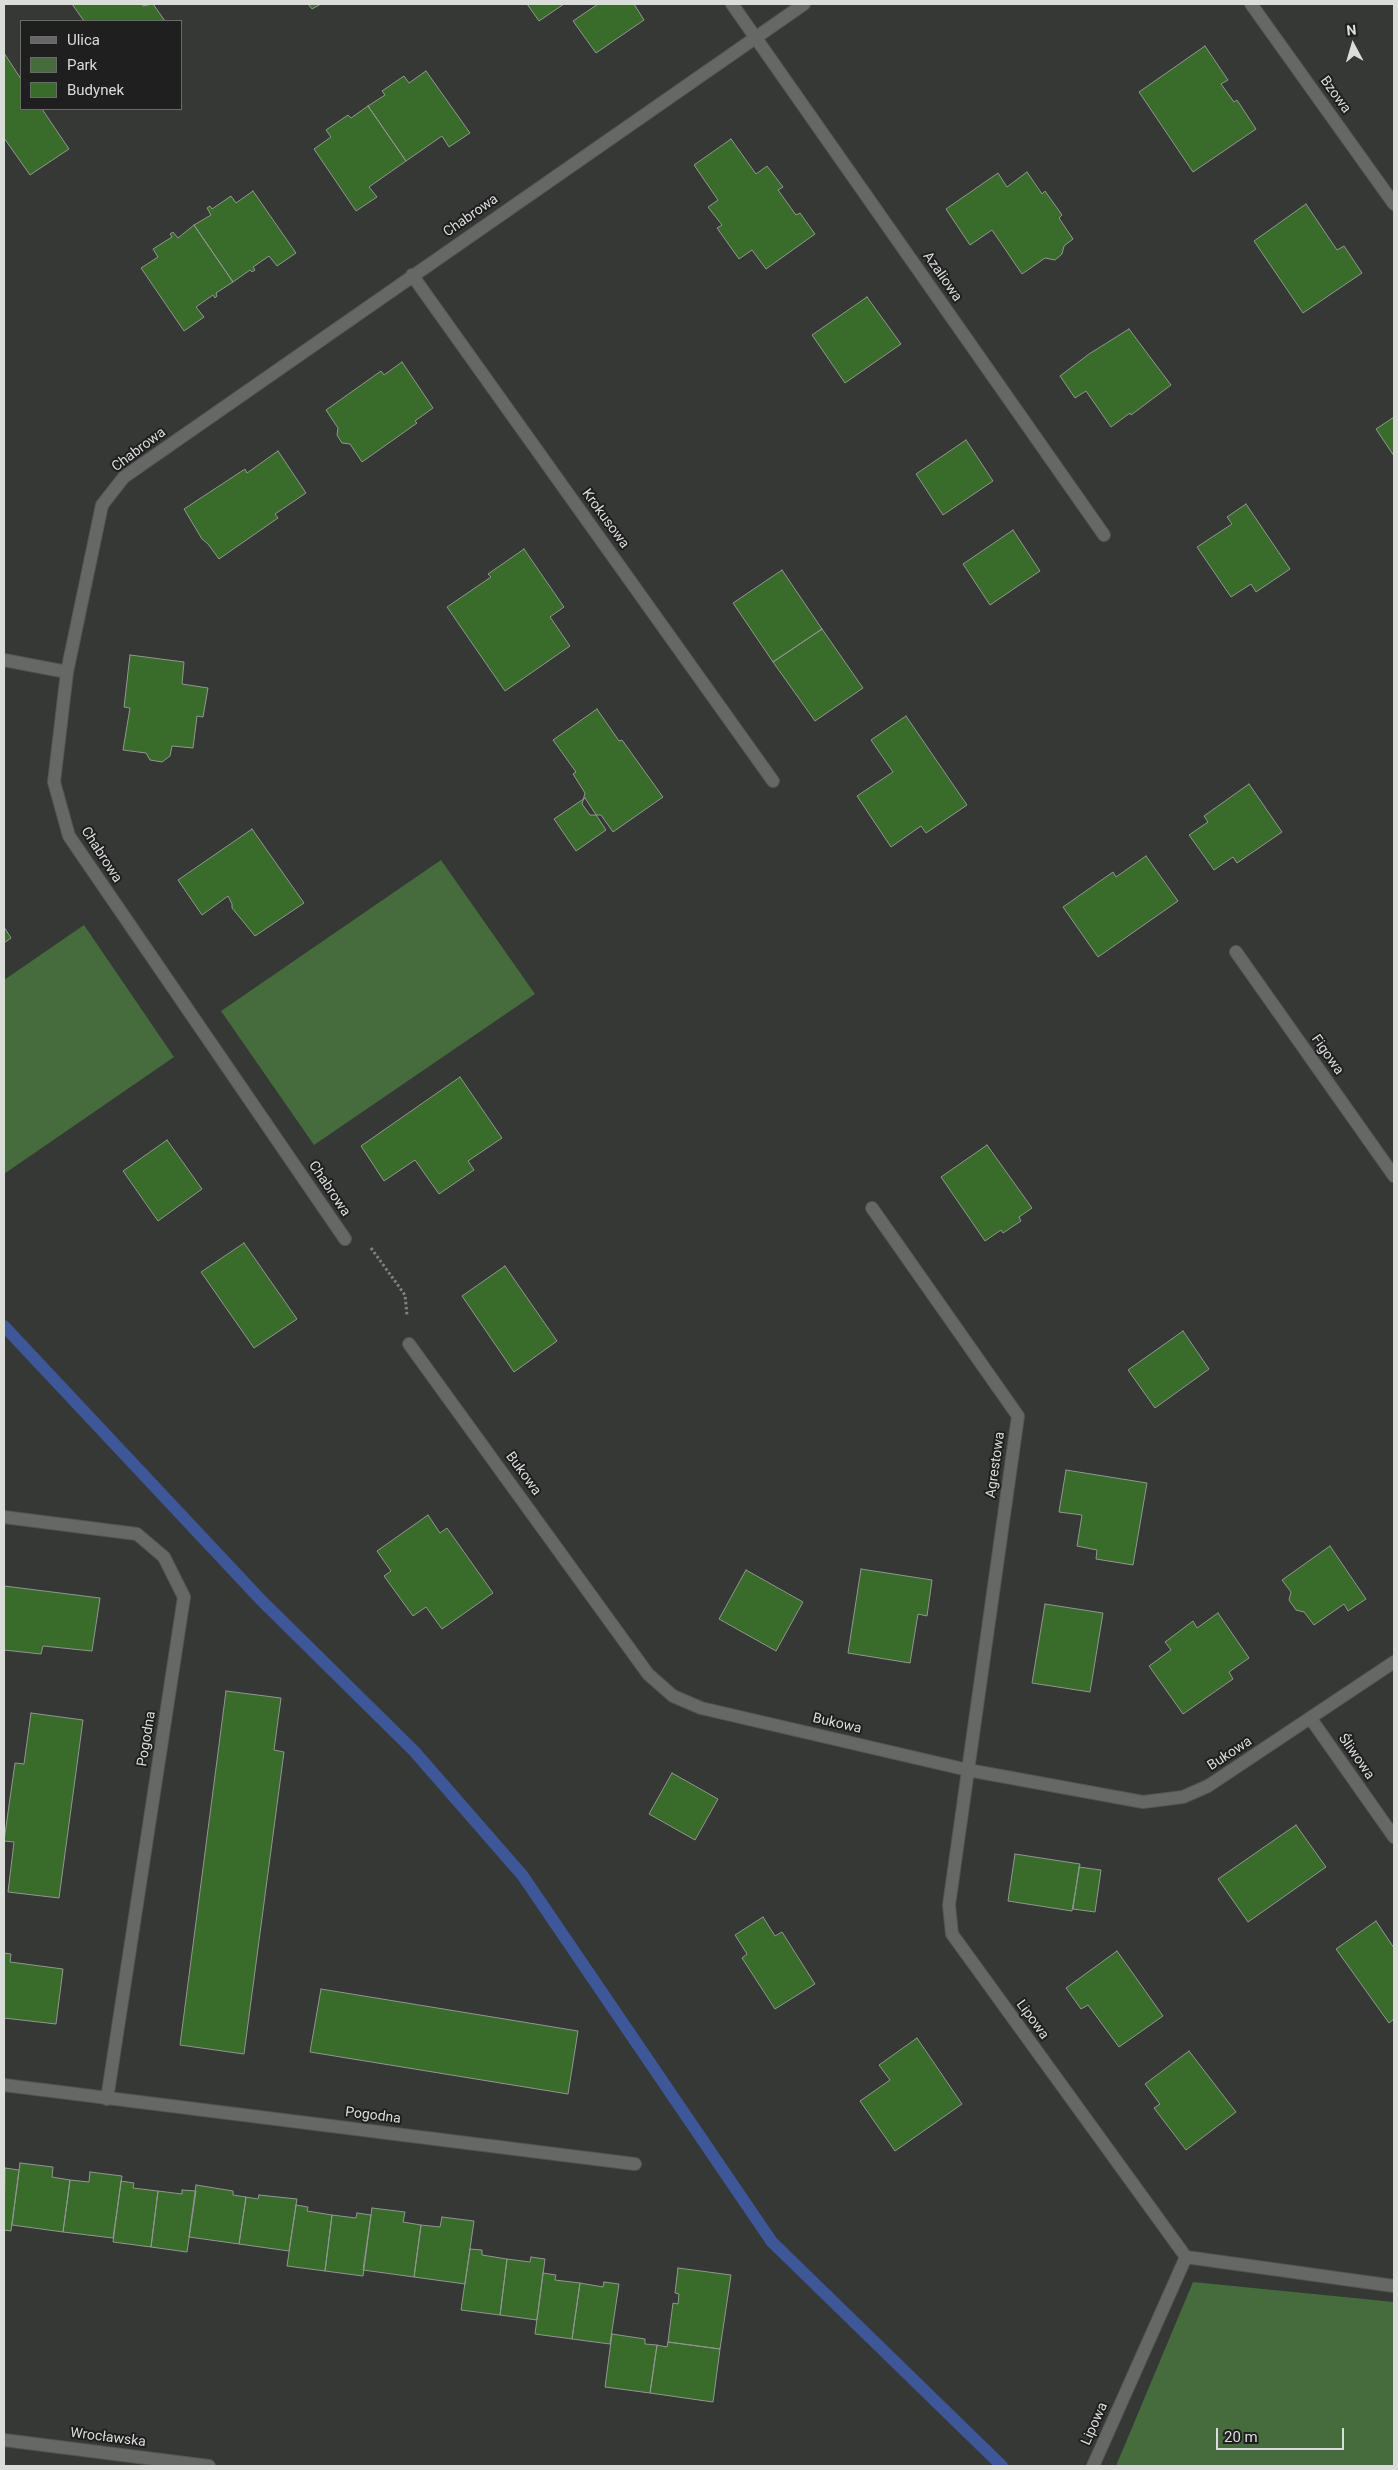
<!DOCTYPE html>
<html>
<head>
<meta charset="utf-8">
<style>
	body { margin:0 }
	#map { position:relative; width:1398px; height:2470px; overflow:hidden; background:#363836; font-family:Roboto,sans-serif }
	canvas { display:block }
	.frame { position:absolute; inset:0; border:5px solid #dbdddb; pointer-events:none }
	.legend { position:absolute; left:20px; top:20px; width:162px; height:90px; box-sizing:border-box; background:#1e1f1e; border:1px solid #6a6b6a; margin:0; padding:6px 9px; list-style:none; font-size:15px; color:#dbdddb }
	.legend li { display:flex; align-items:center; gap:10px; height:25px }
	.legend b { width:25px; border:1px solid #6a6b6a }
	.north { position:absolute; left:1328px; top:20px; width:50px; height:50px; -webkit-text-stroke:4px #1e1f1e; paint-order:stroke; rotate:354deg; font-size:14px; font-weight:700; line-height:20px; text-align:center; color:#dbdddb }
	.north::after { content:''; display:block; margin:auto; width:18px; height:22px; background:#dbdddb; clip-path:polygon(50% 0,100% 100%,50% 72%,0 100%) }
	.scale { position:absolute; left:1216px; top:2428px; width:128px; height:22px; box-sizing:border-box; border:2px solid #dbdddb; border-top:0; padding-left:6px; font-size:15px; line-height:18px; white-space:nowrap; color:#dbdddb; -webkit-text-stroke:4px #1e1f1e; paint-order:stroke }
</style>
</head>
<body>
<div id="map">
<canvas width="1398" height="2470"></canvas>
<div class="frame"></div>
<ul class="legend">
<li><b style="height:6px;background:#666865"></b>Ulica</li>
<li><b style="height:14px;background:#466b3d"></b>Park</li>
<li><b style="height:14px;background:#396c2b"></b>Budynek</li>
</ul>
<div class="north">N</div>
<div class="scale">20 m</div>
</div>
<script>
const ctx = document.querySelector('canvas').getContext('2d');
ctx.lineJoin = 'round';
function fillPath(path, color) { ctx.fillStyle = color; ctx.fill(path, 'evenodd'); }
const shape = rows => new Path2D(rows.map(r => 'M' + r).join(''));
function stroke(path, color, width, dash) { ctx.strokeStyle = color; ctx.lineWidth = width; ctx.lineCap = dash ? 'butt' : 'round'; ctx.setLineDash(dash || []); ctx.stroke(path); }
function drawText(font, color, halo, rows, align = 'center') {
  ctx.font = font + ' Roboto,sans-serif'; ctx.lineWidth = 4; ctx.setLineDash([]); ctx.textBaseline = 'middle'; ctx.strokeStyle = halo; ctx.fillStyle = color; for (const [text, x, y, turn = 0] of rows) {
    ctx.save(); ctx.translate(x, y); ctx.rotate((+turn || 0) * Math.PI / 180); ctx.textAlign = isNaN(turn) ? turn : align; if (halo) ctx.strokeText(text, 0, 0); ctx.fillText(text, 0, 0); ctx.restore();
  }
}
const green = shape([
	[441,860,535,994,314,1145,221,1011],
	[84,925,174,1057,4,1174,4,980],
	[1193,2282,1394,2302,1394,2466,1116,2466]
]);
const stream = shape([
	[4,1326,261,1600,414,1751,523,1876,772,2242,1002,2466]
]);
const building = shape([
	[72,4,142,4,143,6,153,4,165,21,84,21,72,4],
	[308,4,321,4,312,9,308,4],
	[527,4,564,4,539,21,527,4],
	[598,4,634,4,644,20,596,53,573,21,598,4],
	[1205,46,1228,80,1221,84,1234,102,1237,100,1256,129,1193,172,1139,92,1205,46],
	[4,53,21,79,21,109,42,109,69,149,30,175,4,138,4,53],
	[426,71,470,133,449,147,442,136,406,161,368,106,385,95,382,91,404,76,409,83,426,71],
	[368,106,406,161,369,187,377,197,356,211,314,149,331,137,326,130,348,115,351,118,368,106],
	[731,139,756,174,767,166,783,187,778,190,796,215,800,213,815,234,766,269,752,250,739,259,717,228,722,225,708,207,718,200,694,165,731,139],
	[1027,172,1042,194,1045,191,1062,215,1059,218,1073,239,1064,246,1062,254,1055,260,1045,258,1022,274,992,230,970,245,946,209,998,173,1007,187,1027,172],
	[253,191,296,253,277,266,269,256,253,267,255,270,252,272,250,270,233,282,194,225,211,215,207,208,210,206,212,209,231,196,236,203,253,191],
	[1306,204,1337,250,1344,246,1362,273,1303,313,1254,241,1306,204],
	[194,225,233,282,216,293,217,296,215,298,213,295,196,307,204,317,184,331,141,268,158,257,153,249,172,237,170,234,173,232,178,238,194,225],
	[867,297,901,344,845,383,812,335,867,297],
	[1129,329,1171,385,1131,415,1130,413,1111,427,1086,391,1075,398,1060,376,1089,354,1129,329],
	[402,362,433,408,415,421,417,423,362,462,350,444,342,443,337,435,338,428,326,410,381,371,384,375,402,362],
	[1394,417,1394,456,1376,429,1394,417],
	[966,440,993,481,943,515,916,474,966,440],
	[278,451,306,493,275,514,278,518,219,559,208,544,202,539,184,509,245,469,247,473,278,451],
	[1246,504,1290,569,1256,592,1251,584,1231,597,1197,547,1232,524,1227,517,1246,504],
	[1013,530,1040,571,990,605,963,564,1013,530],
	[524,549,564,607,550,617,570,646,505,691,447,607,491,577,488,574,524,549],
	[782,570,822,629,773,662,733,603,782,570],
	[822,629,863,688,815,721,773,662,822,629],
	[130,655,184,662,182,684,208,688,203,717,197,716,193,748,172,746,170,756,162,762,150,760,146,753,123,750,130,708,124,707,130,655],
	[597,709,619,741,622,740,663,797,613,832,601,815,590,815,582,804,585,793,573,774,576,772,553,740,597,709],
	[906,716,967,805,926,833,921,826,891,847,857,796,893,772,871,740,906,716],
	[1249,784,1282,832,1237,863,1233,857,1214,870,1189,835,1208,822,1204,816,1249,784],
	[585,798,606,830,576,851,554,819,585,798],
	[252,829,304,903,255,936,232,908,232,904,228,896,202,915,178,880,252,829],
	[1146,856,1178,901,1098,957,1063,907,1113,872,1116,877,1146,856],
	[4,927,11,938,4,943,4,927],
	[460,1077,502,1138,468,1161,474,1170,439,1194,415,1160,384,1181,361,1146,460,1077],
	[167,1140,202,1189,158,1221,123,1171,167,1140],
	[987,1145,1032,1208,1019,1217,1021,1221,1003,1233,1001,1230,985,1241,941,1177,987,1145],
	[244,1243,297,1319,254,1348,201,1272,244,1243],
	[505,1266,557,1341,514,1372,462,1296,505,1266],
	[1183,1331,1209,1369,1155,1408,1128,1370,1183,1331],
	[1066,1470,1147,1483,1133,1565,1096,1559,1097,1550,1077,1546,1082,1515,1059,1512,1066,1470],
	[428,1515,440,1533,447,1528,493,1593,442,1629,426,1607,413,1616,384,1576,391,1571,377,1551,428,1515],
	[1330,1546,1366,1599,1348,1611,1344,1604,1314,1625,1304,1612,1296,1610,1289,1600,1291,1592,1282,1580,1330,1546],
	[861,1569,932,1580,927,1616,918,1614,910,1663,848,1653,861,1569],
	[746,1570,803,1602,776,1651,719,1619,746,1570],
	[4,1586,100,1598,92,1651,43,1646,41,1654,4,1650,4,1586],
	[1045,1604,1103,1613,1090,1692,1032,1683,1045,1604],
	[1218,1613,1249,1658,1229,1672,1233,1679,1183,1714,1149,1666,1171,1650,1165,1642,1193,1621,1197,1628,1218,1613],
	[226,1691,281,1698,274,1750,284,1752,244,2054,180,2045,226,1691],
	[31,1713,83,1720,59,1898,8,1892,14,1842,4,1841,15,1763,24,1764,31,1713],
	[672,1773,718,1799,695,1840,649,1814,672,1773],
	[1296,1825,1326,1867,1248,1922,1218,1879,1296,1825],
	[1015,1854,1080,1864,1072,1911,1008,1901,1015,1854],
	[1079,1867,1101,1870,1095,1912,1073,1909,1079,1867],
	[763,1917,775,1936,782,1932,815,1984,775,2009,742,1958,747,1954,735,1935,763,1917],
	[1376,1921,1394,1948,1394,2019,1389,2023,1336,1949,1376,1921],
	[1117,1951,1163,2016,1119,2047,1088,2005,1081,2009,1066,1988,1117,1951],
	[4,1953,11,1954,10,1962,63,1969,56,2024,4,2018,4,1953],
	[321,1989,578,2031,568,2094,310,2052,321,1989],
	[917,2038,962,2104,895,2151,860,2101,890,2080,879,2065,917,2038],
	[1189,2051,1236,2112,1186,2150,1154,2108,1160,2104,1145,2084,1189,2051],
	[20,2163,53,2167,52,2177,70,2180,63,2232,12,2225,20,2163],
	[5,2168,19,2170,11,2231,4,2230,5,2168],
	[90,2172,122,2176,113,2238,63,2232,70,2180,89,2182,90,2172],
	[121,2181,134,2183,133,2188,158,2191,151,2247,113,2242,121,2181],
	[196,2185,233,2191,233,2195,246,2197,239,2244,189,2237,196,2185],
	[182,2190,196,2191,187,2252,151,2247,158,2191,182,2194,182,2190],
	[259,2195,297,2199,289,2251,239,2244,246,2197,258,2199,259,2195],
	[296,2205,308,2207,307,2211,332,2215,325,2271,287,2266,296,2205],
	[372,2208,405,2212,403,2222,421,2225,414,2277,363,2270,372,2208],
	[357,2213,371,2215,363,2276,325,2271,332,2215,356,2218,357,2213],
	[442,2217,474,2221,465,2284,414,2277,421,2225,440,2227,442,2217],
	[470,2249,482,2250,482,2255,507,2259,500,2315,461,2310,470,2249],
	[531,2257,545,2259,537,2320,500,2315,507,2259,530,2262,531,2257],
	[678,2268,731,2275,720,2349,668,2342,673,2303,678,2304,679,2294,675,2293,678,2268],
	[543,2273,556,2275,555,2280,580,2283,572,2339,535,2334,543,2273],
	[604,2282,619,2284,610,2344,572,2339,580,2283,603,2287,604,2282],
	[612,2334,645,2339,645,2344,657,2345,650,2393,605,2387,612,2334],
	[668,2342,720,2349,713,2402,650,2393,657,2345,667,2347,668,2342]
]);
const path = shape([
	[371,1248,405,1295,407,1315]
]);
const street = shape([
	[732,4,1104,535],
	[1251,4,1394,204],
	[412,275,773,781],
	[4,660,67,672],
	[1236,952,1394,1176],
	[872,1208,1018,1416,949,1905,952,1934,1186,2257,1394,2286],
	[345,1239,69,836,54,782,67,672,102,505,124,477,804,4],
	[409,1344,648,1674,673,1696,701,1708,968,1770,1143,1802,1183,1797,1208,1786,1394,1662],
	[4,1517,137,1534,164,1557,184,1597,107,2099],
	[1311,1719,1394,1837],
	[4,2085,635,2164],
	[1093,2466,1186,2257]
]);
const secondary = shape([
	[4,2440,209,2466]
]);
const streetNames = [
	["Bzowa",1335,95,54],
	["Chabrowa",471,216,-35],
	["Azaliowa",942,277,55],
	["Chabrowa",139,450,-37],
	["Krokusowa",605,519,54],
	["Chabrowa",101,855,57],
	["Figowa",1327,1055,55],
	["Chabrowa",329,1189,56],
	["Agrestowa",996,1465,-82],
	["Bukowa",523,1474,54],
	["Bukowa",837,1724,13],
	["Pogodna",147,1739,-81],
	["Bukowa",1230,1754,-33],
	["Śliwowa",1356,1757,55],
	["Lipowa",1032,2020,54],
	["Pogodna",373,2116,7],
	["Lipowa",1095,2424,-66],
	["Wrocławska",108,2438,7]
];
fillPath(green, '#466b3d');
stroke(stream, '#3d5798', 12);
fillPath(building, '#396c2b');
stroke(building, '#939592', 1);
stroke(street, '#535552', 14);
stroke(secondary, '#535552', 14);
stroke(path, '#808280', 3, [2.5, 2.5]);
stroke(street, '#666865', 12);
stroke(secondary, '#666865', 12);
drawText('14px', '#dbdddb', '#1e1f1e', streetNames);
</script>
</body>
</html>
